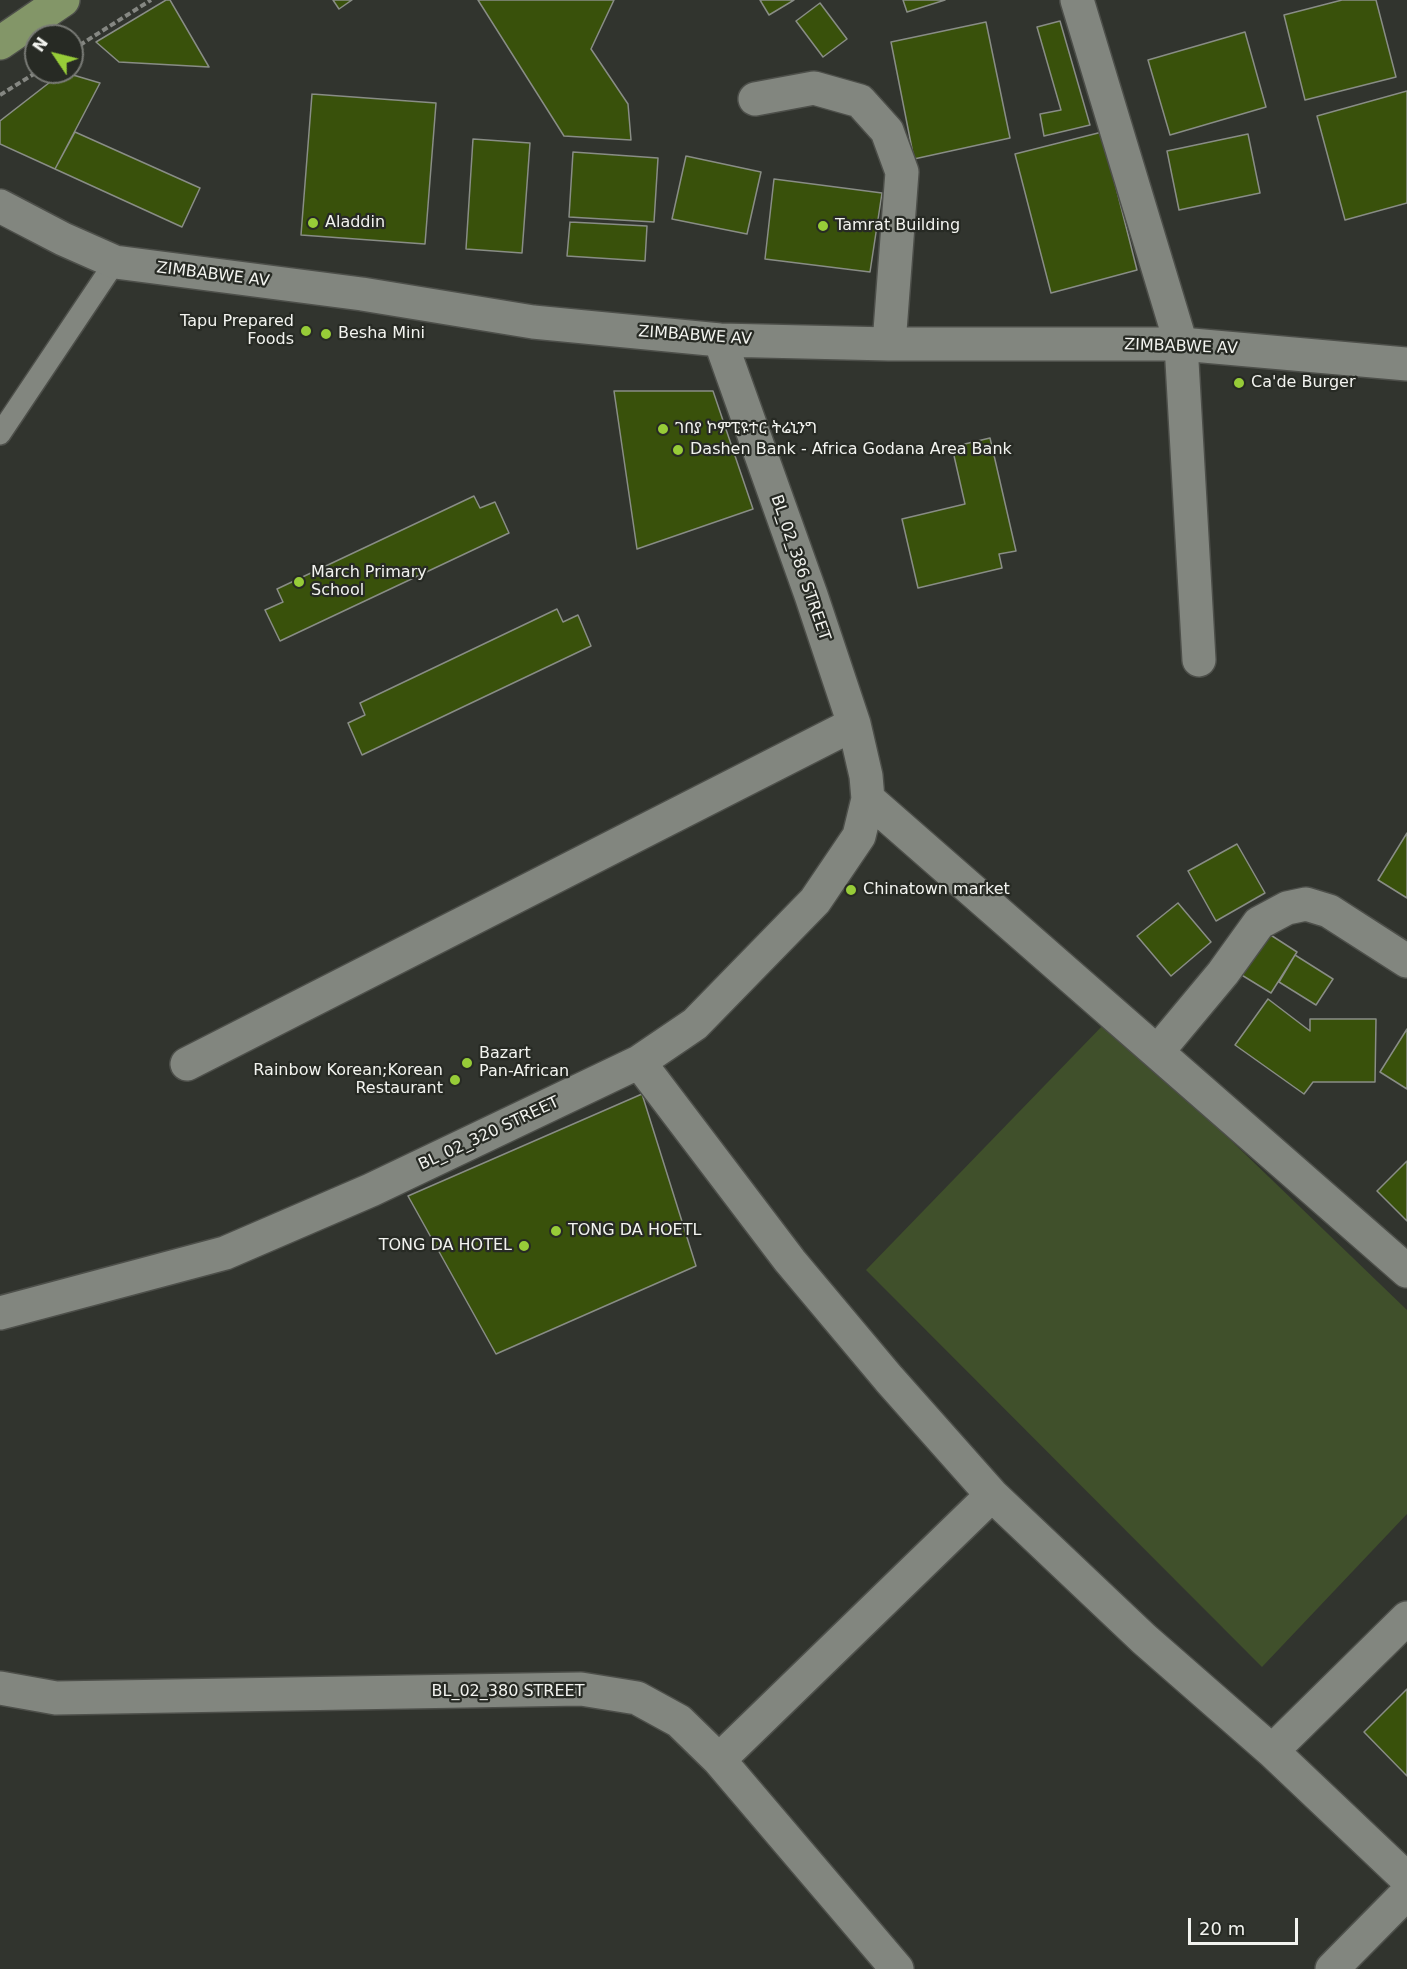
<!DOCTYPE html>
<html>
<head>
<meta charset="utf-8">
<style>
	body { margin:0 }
	#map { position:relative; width:1407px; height:1969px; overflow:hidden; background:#31342e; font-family:"DejaVu Sans",sans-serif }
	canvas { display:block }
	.north { position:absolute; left:24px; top:24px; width:60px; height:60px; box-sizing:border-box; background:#272a24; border:2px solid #787a75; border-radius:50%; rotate:305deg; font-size:16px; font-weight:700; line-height:24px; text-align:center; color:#f2f3ef }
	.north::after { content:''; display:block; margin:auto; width:21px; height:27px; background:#97cc38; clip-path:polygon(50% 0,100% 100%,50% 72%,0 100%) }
	.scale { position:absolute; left:1188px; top:1918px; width:110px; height:27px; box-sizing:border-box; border:3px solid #f2f3ef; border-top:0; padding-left:8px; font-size:18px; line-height:21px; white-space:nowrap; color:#f2f3ef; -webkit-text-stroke:4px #272a24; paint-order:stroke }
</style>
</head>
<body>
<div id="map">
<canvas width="1407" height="1969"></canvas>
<div class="north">N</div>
<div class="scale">20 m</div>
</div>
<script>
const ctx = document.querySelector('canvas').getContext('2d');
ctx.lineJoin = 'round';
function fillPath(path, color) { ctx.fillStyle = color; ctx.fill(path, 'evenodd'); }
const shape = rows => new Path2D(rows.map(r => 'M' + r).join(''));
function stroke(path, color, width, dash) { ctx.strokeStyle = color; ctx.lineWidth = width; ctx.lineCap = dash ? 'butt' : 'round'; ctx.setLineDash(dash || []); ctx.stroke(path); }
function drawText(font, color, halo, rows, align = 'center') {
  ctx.font = font + ' "DejaVu Sans","Noto Sans Ethiopic",sans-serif'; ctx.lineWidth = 4.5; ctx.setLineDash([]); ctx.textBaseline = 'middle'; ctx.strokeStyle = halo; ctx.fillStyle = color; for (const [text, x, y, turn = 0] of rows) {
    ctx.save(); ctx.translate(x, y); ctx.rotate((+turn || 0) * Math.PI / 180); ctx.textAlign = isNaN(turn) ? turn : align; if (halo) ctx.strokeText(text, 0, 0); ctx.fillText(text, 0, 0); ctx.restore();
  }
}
const green = shape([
	[1107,1021,1407,1310,1407,1514,1262,1667,866,1270]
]);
const building = shape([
	[166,0,170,0,209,67,119,62,96,42,166,0],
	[333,0,352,0,339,9,333,0],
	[478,0,614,0,591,49,628,104,631,140,564,136,478,0],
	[760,0,794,0,769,15,760,0],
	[903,0,945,0,907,12,903,0],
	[1342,0,1376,0,1396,77,1305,100,1284,15,1342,0],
	[820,3,847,39,823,57,796,21,820,3],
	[1060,21,1090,125,1044,136,1040,114,1061,110,1037,27,1060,21],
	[986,22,1010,138,914,159,891,42,986,22],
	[1245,32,1266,107,1170,135,1148,60,1245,32],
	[63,72,100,83,55,169,0,144,0,121,63,72],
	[1407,91,1407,203,1345,220,1317,116,1407,91],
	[312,94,436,103,425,244,301,235,312,94],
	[75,132,200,188,182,227,55,169,75,132],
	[1102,132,1137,270,1051,293,1015,154,1102,132],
	[1248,134,1260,193,1179,210,1167,151,1248,134],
	[473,139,530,143,522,253,466,249,473,139],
	[573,152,658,158,654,222,569,217,573,152],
	[686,156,761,172,747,234,672,219,686,156],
	[774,179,882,193,870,272,765,259,774,179],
	[570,222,647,226,645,261,567,256,570,222],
	[614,391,713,391,753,509,637,549,614,391],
	[990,438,1016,551,999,554,1002,568,918,588,902,519,965,504,952,447,990,438],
	[474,496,480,508,495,502,509,533,280,641,265,610,283,602,277,589,474,496],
	[557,609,563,622,578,615,591,646,362,755,348,723,365,715,360,703,557,609],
	[1407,833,1407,898,1378,880,1407,833],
	[1237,844,1265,893,1216,921,1188,871,1237,844],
	[1178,903,1211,942,1171,976,1137,936,1178,903],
	[1266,932,1297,952,1271,993,1240,974,1266,932],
	[1295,955,1333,979,1316,1005,1279,982,1295,955],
	[1268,999,1310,1031,1310,1019,1376,1019,1375,1082,1313,1082,1304,1094,1235,1045,1268,999],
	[1407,1029,1407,1089,1380,1072,1407,1029],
	[642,1094,696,1266,496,1354,408,1196,642,1094],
	[1407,1161,1407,1221,1377,1191,1407,1161],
	[1407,1689,1407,1776,1364,1732,1407,1689]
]);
const path = shape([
	[72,50,151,0],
	[0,95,37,72]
]);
const lane = shape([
	[0,434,115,262]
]);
const street = shape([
	[1077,0,1181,344,1199,660],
	[755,99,814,88,860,101,887,131,902,172,889,344],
	[0,206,63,239,115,262,362,294,533,322,720,340,889,344,1181,344,1407,364],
	[868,799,1407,1271],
	[1158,1051,1223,973,1259,923,1287,908,1306,904,1329,911,1407,961],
	[639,1062,790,1261,889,1379,992,1495,1144,1639,1272,1751,1407,1879],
	[187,1064,854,724],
	[0,1313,225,1253,371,1190,639,1062,695,1024,815,901,859,836,868,799,866,776,854,724,811,595,720,340],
	[0,1688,56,1698,581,1689,637,1698,679,1721,719,1760,897,1969],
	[1272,1751,1407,1618],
	[719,1760,992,1495],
	[1332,1969,1407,1893]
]);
const primary = shape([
	[0,43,63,0]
]);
const markers = [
	[313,223,6,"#97cc38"],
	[823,226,6,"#97cc38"],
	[306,331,6,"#97cc38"],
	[326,334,6,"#97cc38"],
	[1239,383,6,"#97cc38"],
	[663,429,6,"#97cc38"],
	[678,450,6,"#97cc38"],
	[299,582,6,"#97cc38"],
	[851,890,6,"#97cc38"],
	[467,1063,6,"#97cc38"],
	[455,1080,6,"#97cc38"],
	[556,1231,6,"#97cc38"],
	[524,1246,6,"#97cc38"]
];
const poiNames = [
	["Aladdin",325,223],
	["Tamrat Building",835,226],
	["Tapu Prepared",294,322,"right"],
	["Foods",294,340,"right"],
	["Besha Mini",338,334],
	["Ca'de Burger",1251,383],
	["ገበያ ኮምፒዩተር ትሬኒንግ",675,429],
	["Dashen Bank - Africa Godana Area Bank",690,450],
	["March Primary",311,573],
	["School",311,591],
	["Chinatown market",863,890],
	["Bazart",479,1054],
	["Pan-African",479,1072],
	["Rainbow Korean;Korean",443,1071,"right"],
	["Restaurant",443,1089,"right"],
	["TONG DA HOETL",568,1231],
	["TONG DA HOTEL",512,1246,"right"]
];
const streetNames = [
	["ZIMBABWE AV",213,275,7],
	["ZIMBABWE AV",695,336,4],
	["ZIMBABWE AV",1181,347,2],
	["BL_02_386 STREET",800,568,71],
	["BL_02_320 STREET",489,1134,-25],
	["BL_02_380 STREET",508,1692]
];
fillPath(green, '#40502b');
fillPath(building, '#39510b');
stroke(building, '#898d86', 1.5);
stroke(lane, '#4d4f4a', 24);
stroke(street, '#4d4f4a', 36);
stroke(primary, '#4d4f4a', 36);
stroke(path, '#858782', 4, [6, 3]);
stroke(lane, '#82867f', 21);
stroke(street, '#82867f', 33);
stroke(primary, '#839668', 33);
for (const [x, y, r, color] of markers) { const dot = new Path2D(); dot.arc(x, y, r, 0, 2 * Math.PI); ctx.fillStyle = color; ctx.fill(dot); stroke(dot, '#272a24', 2); }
drawText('16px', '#f2f3ef', '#272a24', poiNames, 'left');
drawText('16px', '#f2f3ef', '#272a24', streetNames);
</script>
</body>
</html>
